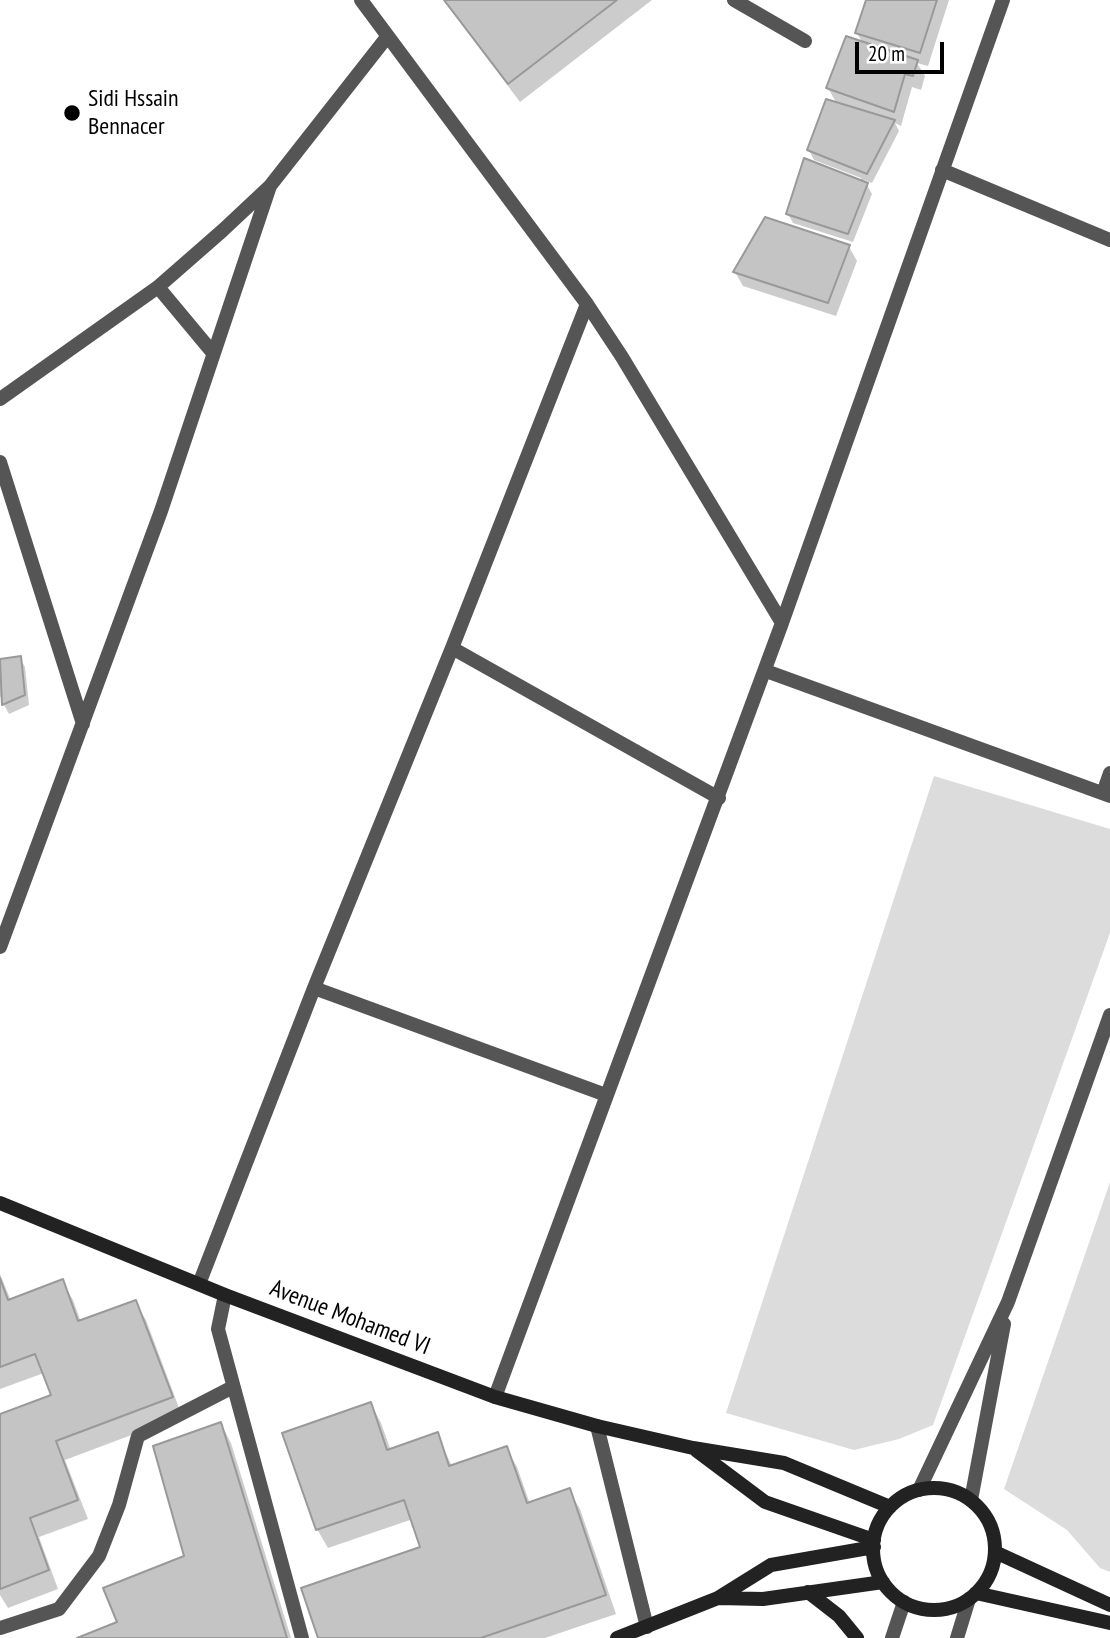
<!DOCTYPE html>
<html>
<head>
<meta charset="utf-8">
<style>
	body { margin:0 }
	#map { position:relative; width:1110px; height:1638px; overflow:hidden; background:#fff; font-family:"PT Sans Narrow",sans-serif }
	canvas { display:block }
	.scale { position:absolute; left:855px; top:42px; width:89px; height:32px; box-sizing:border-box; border:4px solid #000; border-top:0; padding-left:9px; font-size:21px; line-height:24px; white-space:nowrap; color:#000; -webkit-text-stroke:5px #fff; paint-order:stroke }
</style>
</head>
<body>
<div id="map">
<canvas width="1110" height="1638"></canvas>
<div class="scale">20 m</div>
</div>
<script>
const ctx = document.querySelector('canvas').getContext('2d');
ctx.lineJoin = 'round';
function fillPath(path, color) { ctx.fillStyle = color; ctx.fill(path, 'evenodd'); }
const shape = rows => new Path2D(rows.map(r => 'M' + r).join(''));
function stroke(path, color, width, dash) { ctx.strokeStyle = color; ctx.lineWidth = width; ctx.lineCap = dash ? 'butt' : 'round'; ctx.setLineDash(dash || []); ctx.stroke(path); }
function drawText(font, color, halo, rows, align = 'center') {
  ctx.font = font + ' "PT Sans Narrow",sans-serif'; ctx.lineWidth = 7; ctx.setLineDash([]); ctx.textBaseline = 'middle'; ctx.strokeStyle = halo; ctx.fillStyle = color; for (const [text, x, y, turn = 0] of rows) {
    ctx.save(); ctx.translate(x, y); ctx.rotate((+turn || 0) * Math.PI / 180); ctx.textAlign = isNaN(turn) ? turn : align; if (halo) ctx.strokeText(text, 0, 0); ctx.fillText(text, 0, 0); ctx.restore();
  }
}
const green = shape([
	[934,776,1110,829,1110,933,933,1425,899,1439,854,1450,726,1413],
	[1110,1182,1110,1572,1100,1568,1067,1530,1004,1489]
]);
const shadow = shape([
	[443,0,652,0,520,102],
	[868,0,949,0,928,66,917,63,925,76,921,90,912,87,901,126,895,123,899,131,872,183,864,180,872,194,853,242,793,223,788,214,860,181,861,178,814,160,809,150,837,104,828,88,863,44,857,33],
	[849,247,857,261,836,316,743,286,735,272],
	[20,658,25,667,29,705,9,714,4,705,2,696,0,697,0,660],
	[0,1274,11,1301,62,1282,73,1300,81,1322,135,1302,146,1320,182,1416,65,1460,88,1519,39,1537,58,1589,8,1608,0,1595,0,1415,53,1396,44,1373,0,1389],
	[371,1404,381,1423,391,1451,437,1435,452,1466,506,1448,517,1467,530,1504,569,1491,580,1509,616,1614,545,1638,320,1638,423,1548,413,1519,328,1548,317,1529],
	[221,1424,231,1443,291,1638,82,1638,119,1623,186,1557]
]);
const building = shape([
	[444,0,617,0,508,84,444,0],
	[866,0,937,0,920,53,855,33,866,0],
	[846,36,918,60,913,76,905,74,894,112,826,88,846,36],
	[826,99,895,120,867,174,807,150,826,99],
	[804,158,868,183,848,234,786,214,804,158],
	[765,217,850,245,828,303,733,272,765,217],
	[21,656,25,695,2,705,0,659,21,656],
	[0,1278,8,1300,63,1279,78,1321,136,1300,173,1397,56,1441,78,1500,30,1518,49,1570,0,1589,0,1414,51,1395,35,1354,0,1367,0,1278],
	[371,1402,387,1450,438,1432,449,1466,507,1446,527,1503,570,1488,606,1595,481,1638,318,1638,301,1588,420,1547,404,1500,316,1530,282,1433,371,1402],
	[221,1422,287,1638,77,1638,117,1622,103,1588,184,1556,153,1446,221,1422]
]);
const street = shape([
	[361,0,587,304,622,357,782,623,495,1397],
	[734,0,805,41],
	[942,170,1110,240],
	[158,287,213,353],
	[0,399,158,287,222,231,270,186,387,37],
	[0,462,83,724],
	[782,623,1003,0],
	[452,648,719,798],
	[766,671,1110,796],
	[1103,793,1110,773],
	[0,947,161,511,270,186],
	[314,988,606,1095],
	[199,1284,314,988,452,648,587,304],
	[225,1295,218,1329,302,1638],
	[597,1426,647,1627],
	[919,1490,1008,1302,1110,1015],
	[971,1500,1004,1324],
	[0,1628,59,1609,99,1556,119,1505,138,1436,233,1387],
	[892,1638,904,1602],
	[957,1638,969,1599]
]);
const secondary = shape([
	[0,1203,225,1295,495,1397,597,1426,693,1448,784,1463,890,1507],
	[697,1451,765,1502,874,1540],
	'873 1549a61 61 0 1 1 122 0a61 61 0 1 1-122 0Z',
	[995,1552,1110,1605],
	[808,1592,839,1616,857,1638],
	[976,1593,1110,1623],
	[719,1598,763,1599,883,1582],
	[617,1638,718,1598,771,1565,874,1547]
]);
const markers = [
	[72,113,9,"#000"]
];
const poiNames = [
	["Sidi Hssain",88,99],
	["Bennacer",88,127]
];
const streetNames = [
	["Avenue Mohamed VI",350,1318,21]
];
fillPath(green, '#dcdcdc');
fillPath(shadow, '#0003');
fillPath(building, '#c4c4c4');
stroke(building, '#999', 2);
stroke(street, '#555', 14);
stroke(secondary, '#222', 14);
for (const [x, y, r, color] of markers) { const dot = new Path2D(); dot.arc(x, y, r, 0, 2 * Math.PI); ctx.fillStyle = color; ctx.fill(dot); stroke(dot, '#fff', 2.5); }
drawText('24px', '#000', '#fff', poiNames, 'left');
drawText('24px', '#000', '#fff', streetNames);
</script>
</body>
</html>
